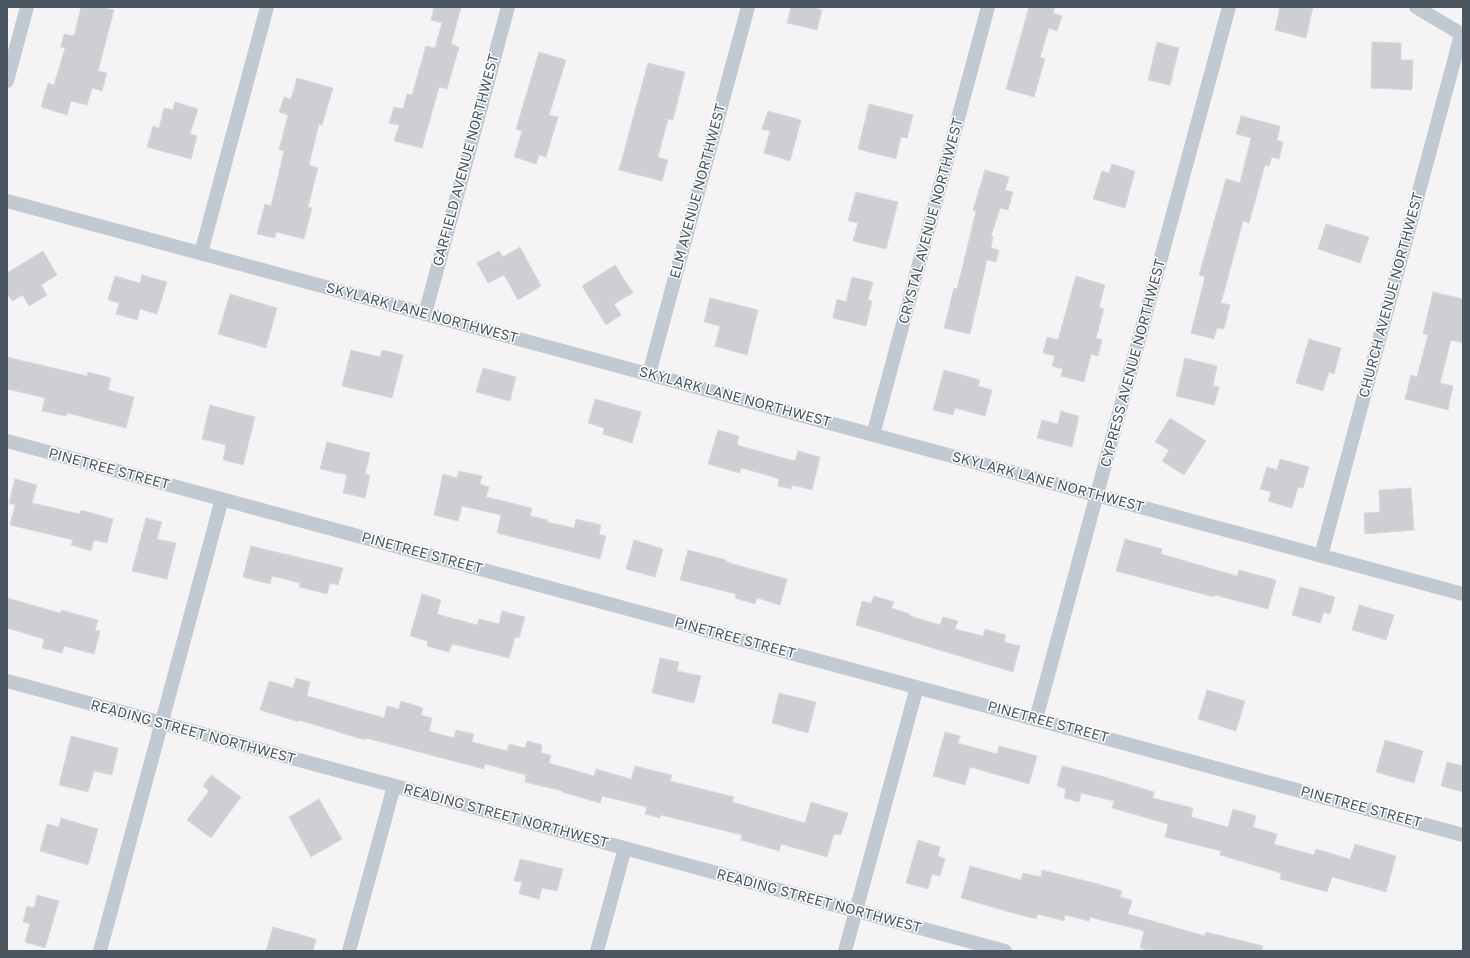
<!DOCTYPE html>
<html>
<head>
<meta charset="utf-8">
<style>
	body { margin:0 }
	#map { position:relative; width:1470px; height:958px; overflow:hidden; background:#f5f3f3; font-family:"Golos Text",sans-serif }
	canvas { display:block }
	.frame { position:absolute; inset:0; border:8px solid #4a5661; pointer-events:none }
</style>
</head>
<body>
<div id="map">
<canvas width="1470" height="958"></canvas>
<div class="frame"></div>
</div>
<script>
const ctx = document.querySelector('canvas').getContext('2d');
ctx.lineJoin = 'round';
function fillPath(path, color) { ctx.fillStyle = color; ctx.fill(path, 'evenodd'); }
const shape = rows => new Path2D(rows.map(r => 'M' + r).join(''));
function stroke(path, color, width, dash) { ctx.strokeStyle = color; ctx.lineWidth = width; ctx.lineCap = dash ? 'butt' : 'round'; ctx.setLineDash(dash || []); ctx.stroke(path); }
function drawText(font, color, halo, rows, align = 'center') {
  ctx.font = font + ' "Golos Text",sans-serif'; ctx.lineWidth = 3; ctx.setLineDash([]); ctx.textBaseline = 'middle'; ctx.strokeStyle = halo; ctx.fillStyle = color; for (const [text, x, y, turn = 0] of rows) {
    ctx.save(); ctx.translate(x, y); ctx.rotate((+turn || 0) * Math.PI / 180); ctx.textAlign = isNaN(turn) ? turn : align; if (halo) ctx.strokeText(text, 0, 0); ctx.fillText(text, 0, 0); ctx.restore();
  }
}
const building = shape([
	[81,7,100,7,114,10,98,71,107,73,102,91,92,88,87,105,71,101,67,115,41,107,48,83,54,85,65,48,61,47,64,34,74,36,81,7],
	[434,7,461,7,451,44,459,47,447,89,439,87,422,148,394,141,399,125,389,123,394,107,403,109,407,94,412,95,426,46,435,48,442,23,431,20,434,7],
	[791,7,810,7,822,10,817,30,787,23,791,7],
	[1029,7,1055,7,1053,13,1062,16,1057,31,1049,28,1040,57,1045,59,1034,97,1006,89,1029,7],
	[1280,7,1313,7,1306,38,1275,30,1280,7],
	[1157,42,1179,48,1170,85,1148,80,1157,42],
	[1372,42,1401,43,1401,60,1413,60,1412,90,1371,88,1372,42],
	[539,52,566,60,549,115,558,117,546,157,539,155,536,164,514,157,522,131,516,129,539,52],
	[648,63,685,72,673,120,668,119,658,157,668,160,662,181,619,170,648,63],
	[297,78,333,88,322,125,319,124,309,165,318,168,308,207,312,208,304,239,276,232,275,238,257,234,265,204,271,206,284,151,279,150,288,115,279,112,284,97,291,99,297,78],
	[175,102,198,109,190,134,197,136,191,159,147,147,153,126,159,128,164,108,173,110,175,102],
	[869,104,913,115,907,138,901,137,896,159,858,149,869,104],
	[768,111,801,120,790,161,764,153,770,131,762,129,768,111],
	[1241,116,1280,126,1277,140,1283,142,1279,159,1272,157,1269,166,1265,165,1249,223,1243,221,1221,303,1230,305,1224,329,1217,328,1214,339,1191,333,1205,277,1199,275,1226,179,1240,183,1251,138,1236,134,1241,116],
	[1112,164,1135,171,1125,208,1093,199,1102,171,1109,173,1112,164],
	[985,170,1009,177,1005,190,1013,192,1008,210,1000,208,991,236,993,236,991,248,999,250,996,262,987,260,970,334,944,328,954,288,957,289,976,211,973,210,985,170],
	[856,192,898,202,886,249,853,241,858,223,848,221,856,192],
	[1326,224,1369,237,1360,263,1318,249,1326,224],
	[520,247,541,286,518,300,504,275,488,283,477,263,499,251,503,257,520,247],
	[43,251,57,275,41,285,47,295,29,306,23,295,12,301,7,293,7,273,43,251],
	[615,265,633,293,614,304,621,315,606,325,582,286,615,265],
	[142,275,167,282,157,314,140,309,137,320,116,314,119,303,108,300,115,276,140,283,142,275],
	[1076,276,1105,285,1099,307,1104,309,1096,338,1102,340,1098,356,1091,354,1084,382,1061,376,1063,369,1052,366,1055,356,1043,353,1047,337,1058,340,1076,276],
	[852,277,873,282,868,300,872,301,866,326,833,318,837,299,846,302,852,277],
	[1433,292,1463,299,1463,343,1451,340,1440,383,1453,386,1448,410,1405,399,1411,375,1417,377,1428,335,1423,334,1433,292],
	[230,294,277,308,266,348,218,334,230,294],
	[710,298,758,310,747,355,715,346,720,326,704,322,710,298],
	[1309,339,1341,348,1334,374,1329,372,1323,391,1296,383,1309,339],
	[351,350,380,357,382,350,403,355,392,398,342,386,351,350],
	[7,357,87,376,88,372,111,378,108,390,134,397,126,428,67,413,66,416,42,411,45,398,7,389,7,357],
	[1185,358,1217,366,1213,386,1219,387,1214,405,1176,396,1185,358],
	[483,368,516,377,510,401,476,392,483,368],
	[944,370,980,380,978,386,992,390,985,416,955,408,953,415,933,410,944,370],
	[595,399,641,412,632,443,603,434,604,428,588,423,595,399],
	[210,405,255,417,243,465,223,460,226,445,202,439,210,405],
	[1061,411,1079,416,1072,447,1037,438,1042,420,1058,424,1061,411],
	[1170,418,1206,441,1184,475,1162,461,1169,450,1155,442,1170,418],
	[718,430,739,436,737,445,769,454,795,461,798,451,820,457,812,490,792,485,791,489,778,486,779,479,770,476,741,468,740,473,708,464,718,430],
	[327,442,370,453,365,474,370,475,365,498,343,493,347,475,320,469,327,442],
	[1280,459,1309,467,1303,488,1298,487,1292,508,1268,501,1271,492,1260,489,1267,467,1277,470,1280,459],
	[459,471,482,476,480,484,489,487,486,497,532,508,530,516,547,520,547,522,574,528,576,519,601,525,599,534,606,536,600,559,497,533,501,515,462,506,458,521,434,515,443,474,457,478,459,471],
	[15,479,37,485,32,503,80,514,81,510,113,519,107,543,94,540,91,551,71,545,73,540,10,525,15,505,9,503,15,479],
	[1411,488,1414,530,1365,534,1364,513,1380,512,1379,490,1411,488],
	[146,518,162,522,157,539,176,543,167,579,132,571,146,518],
	[1125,539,1162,549,1161,554,1237,576,1239,570,1276,580,1268,609,1215,595,1214,597,1116,571,1125,539],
	[634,540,663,549,655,577,626,569,634,540],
	[251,546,343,568,338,585,330,583,327,594,299,587,300,583,272,576,270,584,243,577,251,546],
	[688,550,726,560,726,562,787,579,780,605,757,598,755,604,735,598,736,594,680,580,688,550],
	[1300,587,1335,597,1330,614,1324,612,1320,623,1292,615,1300,587],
	[422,594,441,600,437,614,477,625,479,619,499,624,502,611,525,617,519,638,515,637,509,658,452,644,449,652,427,646,428,641,410,636,422,594],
	[874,596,894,602,891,608,910,614,910,616,940,625,943,617,958,621,955,629,983,636,985,629,1006,635,1004,642,1020,646,1013,672,856,625,862,601,871,603,874,596],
	[7,598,60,613,61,610,98,620,95,630,100,631,94,654,64,646,62,653,42,648,44,639,7,628,7,598],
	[1359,605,1394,615,1386,640,1352,630,1359,605],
	[660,658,679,662,677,671,701,676,694,703,652,693,660,658],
	[296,678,310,682,307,696,384,718,387,706,399,709,401,701,423,708,421,715,432,718,429,731,454,738,456,730,474,734,472,742,507,751,509,744,525,748,527,741,542,745,541,753,551,755,549,763,594,776,596,769,631,779,635,766,672,775,670,781,734,797,732,802,805,823,811,802,848,813,841,835,834,834,827,857,781,844,779,851,741,840,742,835,661,815,660,818,645,814,647,807,602,796,600,803,562,792,563,791,525,782,526,775,485,764,484,769,366,738,365,740,299,720,299,722,260,710,269,681,293,688,296,678],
	[1207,690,1245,701,1236,731,1198,719,1207,690],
	[779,693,816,702,808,733,772,723,779,693],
	[945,732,960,736,958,743,997,754,999,746,1037,756,1029,784,970,767,965,785,933,776,945,732],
	[71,736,118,748,112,775,94,771,88,792,59,785,71,736],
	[1385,740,1423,751,1414,783,1376,772,1385,740],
	[1447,762,1463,766,1463,792,1441,786,1447,762],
	[1062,766,1098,775,1154,792,1153,798,1193,808,1191,817,1228,827,1233,809,1256,816,1253,827,1277,834,1274,844,1314,855,1316,849,1350,859,1355,844,1396,856,1386,892,1332,877,1327,892,1280,879,1281,873,1220,855,1221,851,1165,837,1168,824,1112,808,1114,801,1081,793,1079,802,1064,798,1066,789,1057,786,1062,766],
	[211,775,241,797,211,838,187,820,209,791,203,786,211,775],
	[319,799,342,839,311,857,289,817,319,799],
	[61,818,98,829,88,865,40,851,47,824,59,827,61,818],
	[918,840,940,847,938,856,945,859,940,876,932,874,928,889,906,883,918,840],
	[520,859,563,869,557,891,542,888,539,899,519,894,522,882,514,881,520,859],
	[970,866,1021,880,1023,873,1041,877,1042,870,1098,884,1122,891,1120,897,1132,900,1128,914,1205,936,1206,932,1263,946,1262,951,1151,951,1140,948,1144,931,1090,917,1089,921,1065,915,1064,921,1038,914,1036,919,1013,913,961,898,970,866],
	[37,895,59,901,45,948,25,942,30,924,23,922,27,906,34,908,37,895],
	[273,927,316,939,313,951,266,951,273,927]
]);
const minor = shape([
	[1416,7,1463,35],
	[7,81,27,7],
	[7,201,1463,594],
	[201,253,267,7],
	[425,314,508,7],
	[649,374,748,7],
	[873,435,988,7],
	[7,441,1463,835],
	[1321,556,1461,35],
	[7,681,1005,951],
	[1036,719,1229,7],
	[100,951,222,499],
	[349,951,394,786],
	[597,951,625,848],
	[845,951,917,687]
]);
const streetNames = [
	["GARFIELD AVENUE NORTHWEST",466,160,-75],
	["ELM AVENUE NORTHWEST",698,191,-75],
	["CRYSTAL AVENUE NORTHWEST",931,221,-75],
	["CHURCH AVENUE NORTHWEST",1391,295,-75],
	["SKYLARK LANE NORTHWEST",422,313,15],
	["CYPRESS AVENUE NORTHWEST",1133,363,-75],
	["SKYLARK LANE NORTHWEST",735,397,15],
	["PINETREE STREET",109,469,15],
	["SKYLARK LANE NORTHWEST",1048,482,15],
	["PINETREE STREET",422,553,15],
	["PINETREE STREET",735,638,15],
	["PINETREE STREET",1048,722,15],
	["READING STREET NORTHWEST",193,732,15],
	["PINETREE STREET",1361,807,15],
	["READING STREET NORTHWEST",506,816,15],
	["READING STREET NORTHWEST",819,901,15]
];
fillPath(building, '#cdcfd5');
stroke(building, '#d7d9de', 1);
stroke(minor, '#c1cad2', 14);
drawText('14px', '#4a5661', '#fff', streetNames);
</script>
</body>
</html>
